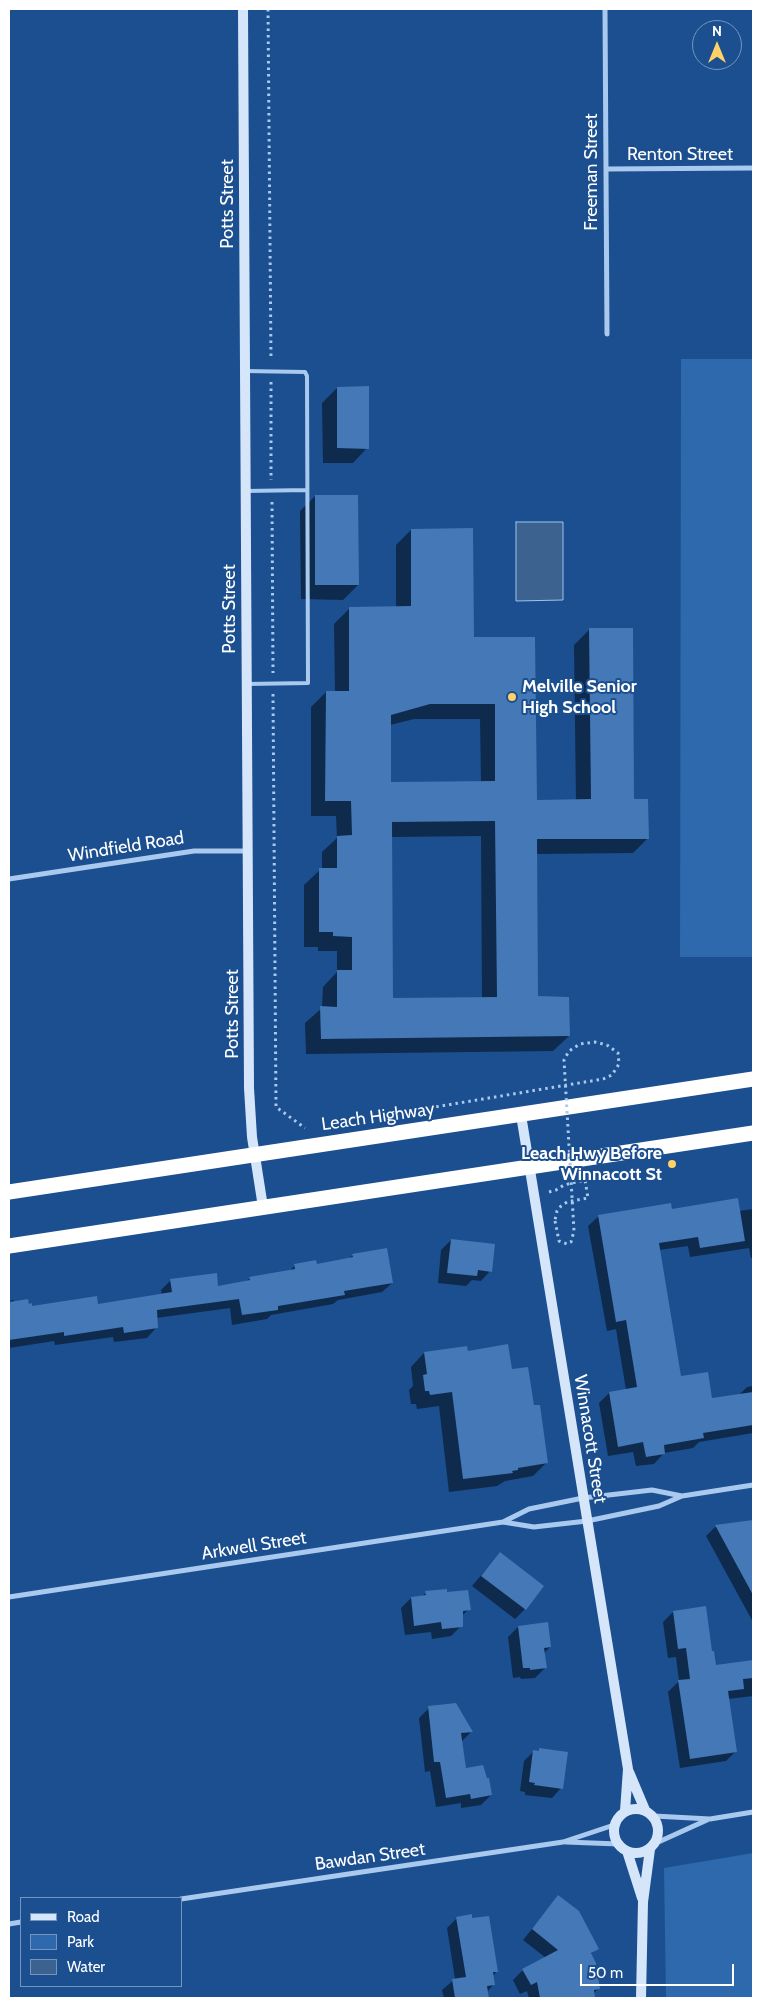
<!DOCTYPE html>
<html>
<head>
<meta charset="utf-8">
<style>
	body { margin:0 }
	#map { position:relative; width:762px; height:2007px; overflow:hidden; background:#1b4f8f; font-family:Cabin,sans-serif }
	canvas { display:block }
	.frame { position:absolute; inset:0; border:10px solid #fff; pointer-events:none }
	.legend { position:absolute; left:20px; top:1897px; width:162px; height:90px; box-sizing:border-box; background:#1b4f8f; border:1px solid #7695bc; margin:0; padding:6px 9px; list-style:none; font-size:15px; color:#fff }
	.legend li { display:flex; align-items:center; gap:10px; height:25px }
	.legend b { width:25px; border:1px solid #7695bc }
	.north { position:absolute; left:692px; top:20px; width:50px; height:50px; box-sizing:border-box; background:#1b4f8f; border:1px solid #7695bc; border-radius:50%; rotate:0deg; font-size:14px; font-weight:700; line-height:20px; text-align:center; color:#fff }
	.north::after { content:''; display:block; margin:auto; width:18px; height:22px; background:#ffd166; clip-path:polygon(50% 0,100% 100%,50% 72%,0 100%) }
	.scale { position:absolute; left:580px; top:1964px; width:154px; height:22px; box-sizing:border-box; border:2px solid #fff; border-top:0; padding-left:6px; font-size:15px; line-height:18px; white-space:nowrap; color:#fff; -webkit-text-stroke:4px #1b4f8f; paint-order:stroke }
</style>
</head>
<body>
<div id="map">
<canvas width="762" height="2007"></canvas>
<div class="frame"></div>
<ul class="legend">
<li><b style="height:6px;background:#d6e6fa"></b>Road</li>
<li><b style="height:14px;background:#2e69ad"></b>Park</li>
<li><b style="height:14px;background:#3c6290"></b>Water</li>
</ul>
<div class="north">N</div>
<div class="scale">50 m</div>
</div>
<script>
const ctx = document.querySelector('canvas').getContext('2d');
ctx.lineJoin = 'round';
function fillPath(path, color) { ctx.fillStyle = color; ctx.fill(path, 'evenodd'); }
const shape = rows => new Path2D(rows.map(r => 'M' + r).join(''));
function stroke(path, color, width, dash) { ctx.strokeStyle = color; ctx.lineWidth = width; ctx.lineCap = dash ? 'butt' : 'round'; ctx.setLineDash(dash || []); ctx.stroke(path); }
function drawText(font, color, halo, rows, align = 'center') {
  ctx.font = font + ' Cabin,sans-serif'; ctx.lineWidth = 4; ctx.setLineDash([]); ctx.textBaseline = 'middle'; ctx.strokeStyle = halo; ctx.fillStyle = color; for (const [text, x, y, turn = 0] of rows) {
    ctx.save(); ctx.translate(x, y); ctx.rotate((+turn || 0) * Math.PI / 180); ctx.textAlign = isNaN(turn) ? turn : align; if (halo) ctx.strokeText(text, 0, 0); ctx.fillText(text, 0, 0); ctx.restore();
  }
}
const green = shape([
	[681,359,753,359,753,957,680,957],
	[753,1853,753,1998,666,1998,664,1868]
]);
const water = shape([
	[516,522,563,522,563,600,516,601,516,522]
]);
const shadow = shape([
	[337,388,367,448,353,463,323,463,322,403],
	[315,496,358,585,343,600,301,599,300,511],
	[411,530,473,638,536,801,576,801,574,645,589,630,632,800,648,838,633,853,536,854,537,997,569,1036,553,1051,306,1054,305,1023,322,1008,323,987,337,972,337,951,318,951,318,947,304,947,304,885,320,870,322,870,322,852,337,838,336,816,311,816,311,707,326,692,335,692,334,624,350,608,396,608,396,545],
	[414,719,480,719,481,782,390,784,390,725],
	[481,836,482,998,392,999,391,837],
	[670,1205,671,1210,739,1211,753,1209,753,1258,751,1258,749,1248,690,1257,688,1246,659,1250,680,1378,711,1400,739,1395,747,1387,753,1386,753,1433,699,1442,693,1448,664,1453,654,1464,636,1466,633,1452,608,1456,599,1403,609,1393,626,1390,616,1329,607,1331,588,1226,598,1217],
	[451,1240,490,1271,481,1281,472,1280,466,1286,438,1283,441,1250],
	[353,1255,392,1283,382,1292,338,1300,333,1304,271,1315,267,1319,232,1325,230,1308,156,1318,156,1328,147,1338,114,1342,113,1337,55,1345,54,1341,9,1348,9,1301,14,1300,14,1302,31,1307,97,1305,162,1295,161,1290,171,1280,217,1287,246,1282,250,1278,289,1272,295,1265,316,1265,348,1259],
	[467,1352,511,1370,547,1462,533,1476,505,1481,497,1486,449,1492,439,1406,417,1409,416,1404,411,1404,409,1390,413,1386,411,1367,424,1353],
	[753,1521,753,1622,706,1536,715,1527],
	[500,1553,525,1609,515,1619,472,1586],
	[426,1593,446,1594,469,1609,461,1617,461,1626,451,1636,432,1639,431,1632,405,1635,401,1608,411,1598,421,1597],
	[673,1612,710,1653,715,1666,753,1662,753,1696,728,1699,736,1751,726,1761,680,1768,668,1692,679,1681,676,1657,668,1658,663,1622],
	[518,1627,550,1647,544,1653,545,1668,535,1678,521,1679,520,1677,513,1678,508,1637],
	[429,1708,471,1732,461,1742,465,1769,491,1795,481,1805,461,1808,461,1803,436,1807,430,1771,425,1772,419,1718],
	[540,1750,561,1788,552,1798,525,1795,525,1792,520,1791,524,1761,534,1751,538,1752],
	[558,1897,597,1948,590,1955,599,1988,593,1994,594,1998,529,1998,527,1991,520,1994,513,1980,523,1970,546,1958,523,1940],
	[457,1918,497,1971,493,1976,494,1984,487,1992,488,1998,444,1998,442,1990,455,1979,447,1928]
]);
const building = shape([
	[369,386,369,449,337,448,337,387],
	[315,495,358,495,359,585,315,585],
	[473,528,474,637,535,637,537,800,591,799,589,628,633,628,634,799,648,799,649,839,537,839,538,996,569,997,570,1036,321,1039,320,1006,337,1007,337,970,352,970,352,937,333,936,333,932,319,932,319,868,337,868,337,836,352,835,351,801,325,801,326,691,349,691,349,607,411,606,411,529],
	[430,704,495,704,495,781,391,782,391,715],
	[495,821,497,997,393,998,392,822],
	[738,1198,745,1241,700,1248,698,1237,659,1243,681,1376,708,1372,712,1398,753,1392,753,1425,703,1433,704,1438,664,1445,665,1454,646,1457,643,1442,618,1447,609,1392,637,1387,626,1320,616,1322,598,1215,671,1203,672,1209],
	[451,1239,495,1244,492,1272,478,1270,477,1276,447,1273],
	[387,1248,393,1283,344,1291,345,1295,278,1306,278,1310,242,1315,239,1299,157,1310,158,1328,124,1333,123,1327,64,1336,64,1332,9,1340,9,1302,28,1299,29,1304,32,1303,32,1306,97,1296,98,1304,172,1292,170,1279,217,1273,218,1286,250,1280,249,1277,295,1269,294,1264,316,1260,317,1264,353,1257,352,1254],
	[508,1344,512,1369,528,1367,534,1405,540,1405,548,1463,518,1468,518,1470,512,1471,513,1473,463,1479,452,1392,430,1395,429,1391,425,1391,423,1375,427,1374,424,1352,467,1346,468,1351],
	[753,1520,753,1595,715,1525],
	[500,1552,544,1586,526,1610,481,1576],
	[447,1589,447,1592,468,1590,471,1610,463,1611,463,1627,442,1629,441,1622,414,1626,411,1597,426,1595,425,1591],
	[706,1606,712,1651,714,1651,716,1665,753,1660,753,1678,743,1679,744,1689,728,1691,737,1752,690,1759,678,1680,690,1679,686,1648,678,1649,673,1611],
	[548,1622,551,1647,544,1648,547,1668,530,1670,530,1668,523,1668,518,1626],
	[456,1703,473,1732,461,1733,466,1768,483,1765,487,1778,489,1778,492,1795,471,1799,470,1794,446,1798,440,1762,434,1762,428,1706],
	[539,1748,568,1752,563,1789,534,1785,535,1783,529,1782,533,1750,539,1751],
	[558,1895,579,1911,599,1949,591,1953,596,1963,600,1989,594,1990,595,1998,540,1998,537,1982,531,1985,522,1969,558,1950,532,1929],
	[472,1914,472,1918,489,1916,498,1972,493,1972,495,1985,487,1986,489,1998,455,1998,452,1979,466,1977,456,1917]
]);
const path = shape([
	[268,9,271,360],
	[271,382,271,480],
	[272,502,273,673],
	[273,694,276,1107,305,1128],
	[417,1110,603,1079,612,1075,619,1064,618,1053,607,1045],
	[549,1192,556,1190,564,1185,585,1180,588,1198,567,1202,561,1206,557,1211,555,1220]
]);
const lane = shape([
	[245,371,305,372,307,376,308,683,247,684],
	[246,491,307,490]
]);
const street = shape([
	[605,9,607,334],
	[607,169,753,168],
	[9,879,194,851,248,851],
	[503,1522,534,1527,587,1521,659,1506,682,1496,753,1485],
	[9,1597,503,1522,529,1509,583,1498,652,1490,682,1496],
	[654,1816,710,1819,753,1812],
	[566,1842,618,1844],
	[654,1844,707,1820],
	[181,1899,563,1842,614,1825],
	[9,1924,21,1922]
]);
const secondary = shape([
	[243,9,249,1088,252,1137,263,1207],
	[521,1115,628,1769,625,1811],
	[629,1772,645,1810],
	'614 1831a22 22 0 1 1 44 0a22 22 0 1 1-44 0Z',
	[627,1851,642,1898],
	[641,1998,643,1902,650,1849]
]);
const highway = shape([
	[9,1192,753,1079],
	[9,1246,753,1133]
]);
const pathBridge = shape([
	[555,1221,559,1241,567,1244,571,1242,574,1231,564,1060,569,1051,580,1044,595,1042,607,1045]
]);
const markers = [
	[512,697,5,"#ffd166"],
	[672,1164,5,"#ffd166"]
];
const streetNames = [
	["Renton Street",680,155],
	["Freeman Street",592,172,-90],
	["Potts Street",228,204,-90],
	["Potts Street",230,609,-90],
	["Windfield Road",126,847,-9],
	["Potts Street",233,1014,-90],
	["Leach Highway",378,1117,-8],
	["Winnacott Street",590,1439,81],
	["Arkwell Street",254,1546,-9],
	["Bawdan Street",370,1857,-8]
];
const poiNames = [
	["Melville Senior",522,687],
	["High School",522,708],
	["Leach Hwy Before",662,1154,"right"],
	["Winnacott St",662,1175,"right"]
];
fillPath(green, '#2e69ad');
fillPath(water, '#3c6290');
stroke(water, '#9cc4f0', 1);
fillPath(shadow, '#0007');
fillPath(building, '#4478b7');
stroke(path, '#a9c9ee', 3, [2.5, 4]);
stroke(lane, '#a9c9ee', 4);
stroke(street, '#a9c9ee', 5);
stroke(secondary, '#d6e6fa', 10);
stroke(highway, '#fff', 15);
stroke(pathBridge, '#a9c9ee', 3, [2.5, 4]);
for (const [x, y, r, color] of markers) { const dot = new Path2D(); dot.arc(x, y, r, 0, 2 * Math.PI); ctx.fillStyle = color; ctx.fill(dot); stroke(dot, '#1b4f8f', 2); }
drawText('18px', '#fff', '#1b4f8f', streetNames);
drawText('bold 18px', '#fff', '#1b4f8f', poiNames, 'left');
</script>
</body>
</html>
